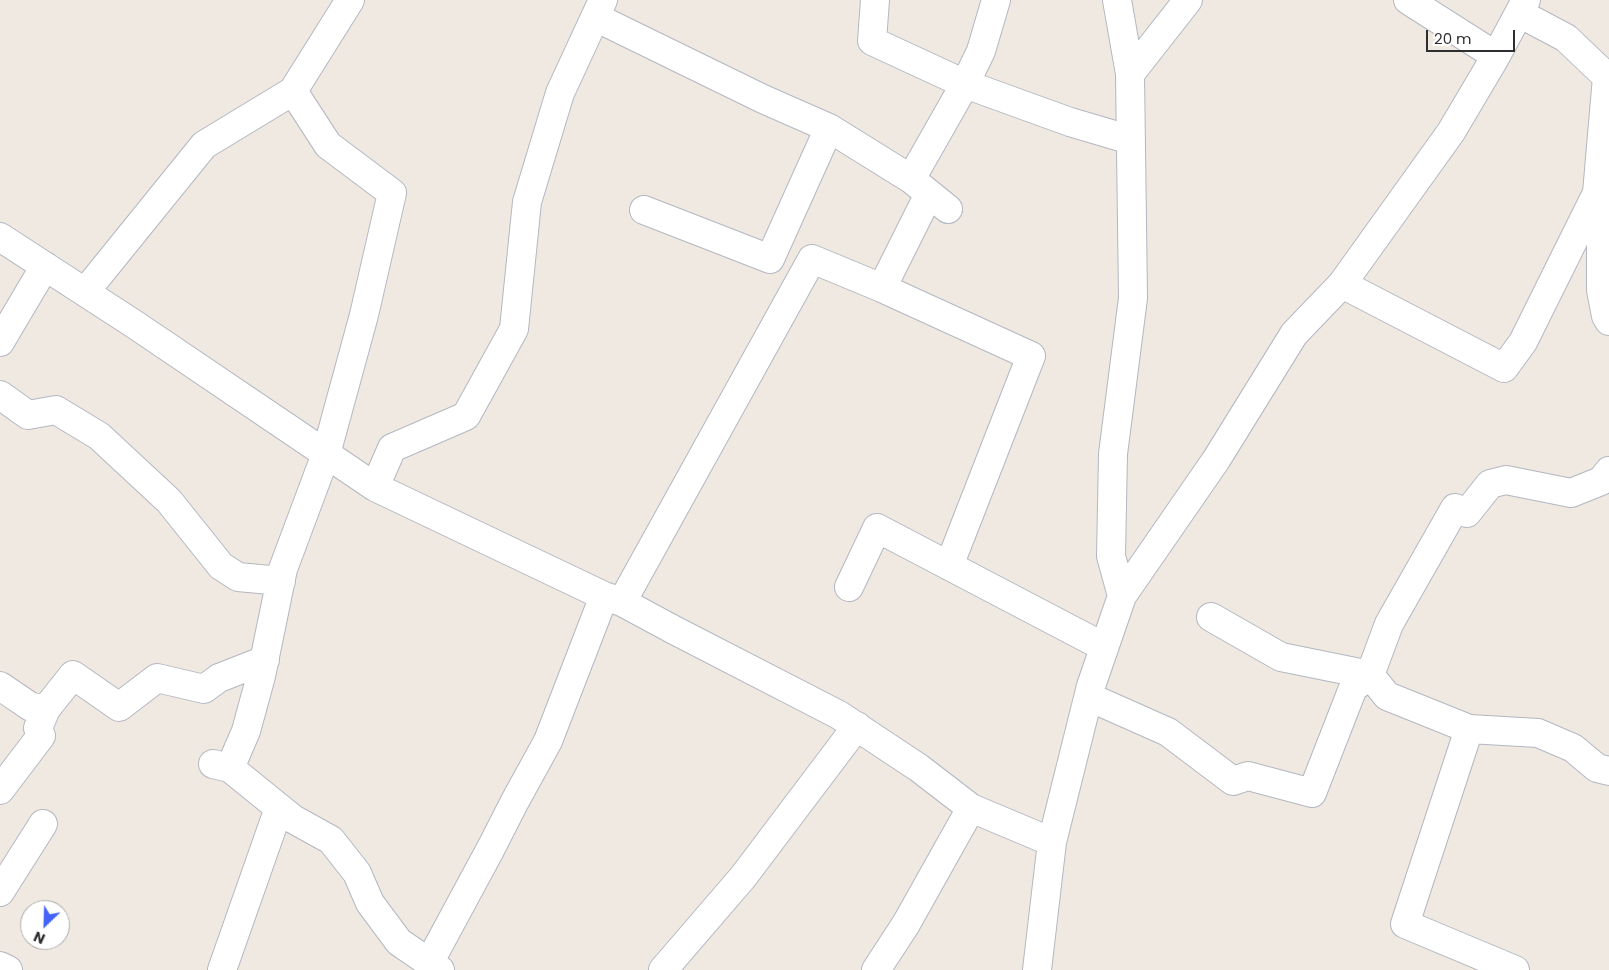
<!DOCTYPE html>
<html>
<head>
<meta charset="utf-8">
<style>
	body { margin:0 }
	#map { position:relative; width:1609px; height:970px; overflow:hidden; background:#efe9e1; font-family:Poppins,sans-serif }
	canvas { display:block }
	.north { position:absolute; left:20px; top:900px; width:50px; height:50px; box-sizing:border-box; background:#fff; border:1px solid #ababab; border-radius:50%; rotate:204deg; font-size:14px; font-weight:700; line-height:20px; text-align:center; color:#2e2e2e }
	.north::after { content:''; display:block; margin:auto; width:18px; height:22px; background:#4264fb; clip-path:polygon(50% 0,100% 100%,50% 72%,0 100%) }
	.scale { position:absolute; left:1426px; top:30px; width:89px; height:22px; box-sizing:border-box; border:2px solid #2e2e2e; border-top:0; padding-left:6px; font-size:15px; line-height:18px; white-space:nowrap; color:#2e2e2e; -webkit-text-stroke:4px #fff; paint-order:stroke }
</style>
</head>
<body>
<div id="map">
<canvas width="1609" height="970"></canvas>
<div class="north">N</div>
<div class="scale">20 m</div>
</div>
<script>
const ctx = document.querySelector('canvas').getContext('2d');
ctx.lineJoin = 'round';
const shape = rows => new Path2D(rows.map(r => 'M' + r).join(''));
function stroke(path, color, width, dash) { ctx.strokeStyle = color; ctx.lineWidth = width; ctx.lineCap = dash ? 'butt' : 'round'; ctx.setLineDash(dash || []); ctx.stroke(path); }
const minor = shape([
	[875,0,872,41,965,84,1070,122,1131,140],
	[1117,0,1130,74,1133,298,1113,454,1111,556,1122,596],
	[1408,0,1496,56],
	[1519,13,1566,38,1607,77,1597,193,1601,234,1601,290,1606,316,1609,321],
	[595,17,763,99,829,128,911,179,948,209],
	[1130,74,1188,0],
	[911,179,965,84,981,51,996,0],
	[644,210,770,259,829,128],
	[0,237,134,324,375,487,604,596,622,602,674,630,839,715,919,768,971,808,1052,842],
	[1342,284,1504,368,1523,342,1597,193],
	[882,288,929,194],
	[85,292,204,145,293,91,350,0],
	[0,342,45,266],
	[0,395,28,415,56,410,99,436,169,501,221,566,238,577,281,581],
	[375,487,392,448,466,416,514,329,527,202,560,93,603,0],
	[849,587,877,528,1104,647],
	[622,602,812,259,882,288,1031,356,949,566],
	[1211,617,1281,657,1370,675,1387,696,1469,729,1538,733,1573,748,1597,768,1609,771],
	[0,686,31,707,46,709],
	[1089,697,1168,732,1233,781,1248,776,1312,793,1353,688,1370,675,1389,624,1455,508,1467,513,1490,484,1506,480,1571,493,1601,481,1609,471],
	[1469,729,1405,924,1515,970],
	[213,764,230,768,293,819,331,840,357,873,370,903,399,942,440,970],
	[230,768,246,731,261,676,283,569,326,454,364,315,392,193,328,145,293,91],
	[0,790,41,736,38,728,46,709,73,675,119,707,157,678,204,689,219,678,265,660],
	[0,892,43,824],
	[429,963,490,850,515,801,548,741,604,596],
	[0,966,8,970],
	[222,970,279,808],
	[663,970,743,877,857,726],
	[876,970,906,924,971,808],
	[1037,970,1052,842,1091,686,1122,596,1216,460,1294,334,1342,284,1451,132,1496,56,1526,0]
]);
stroke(minor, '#b4b7c1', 30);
stroke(minor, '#fff', 28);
</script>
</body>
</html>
